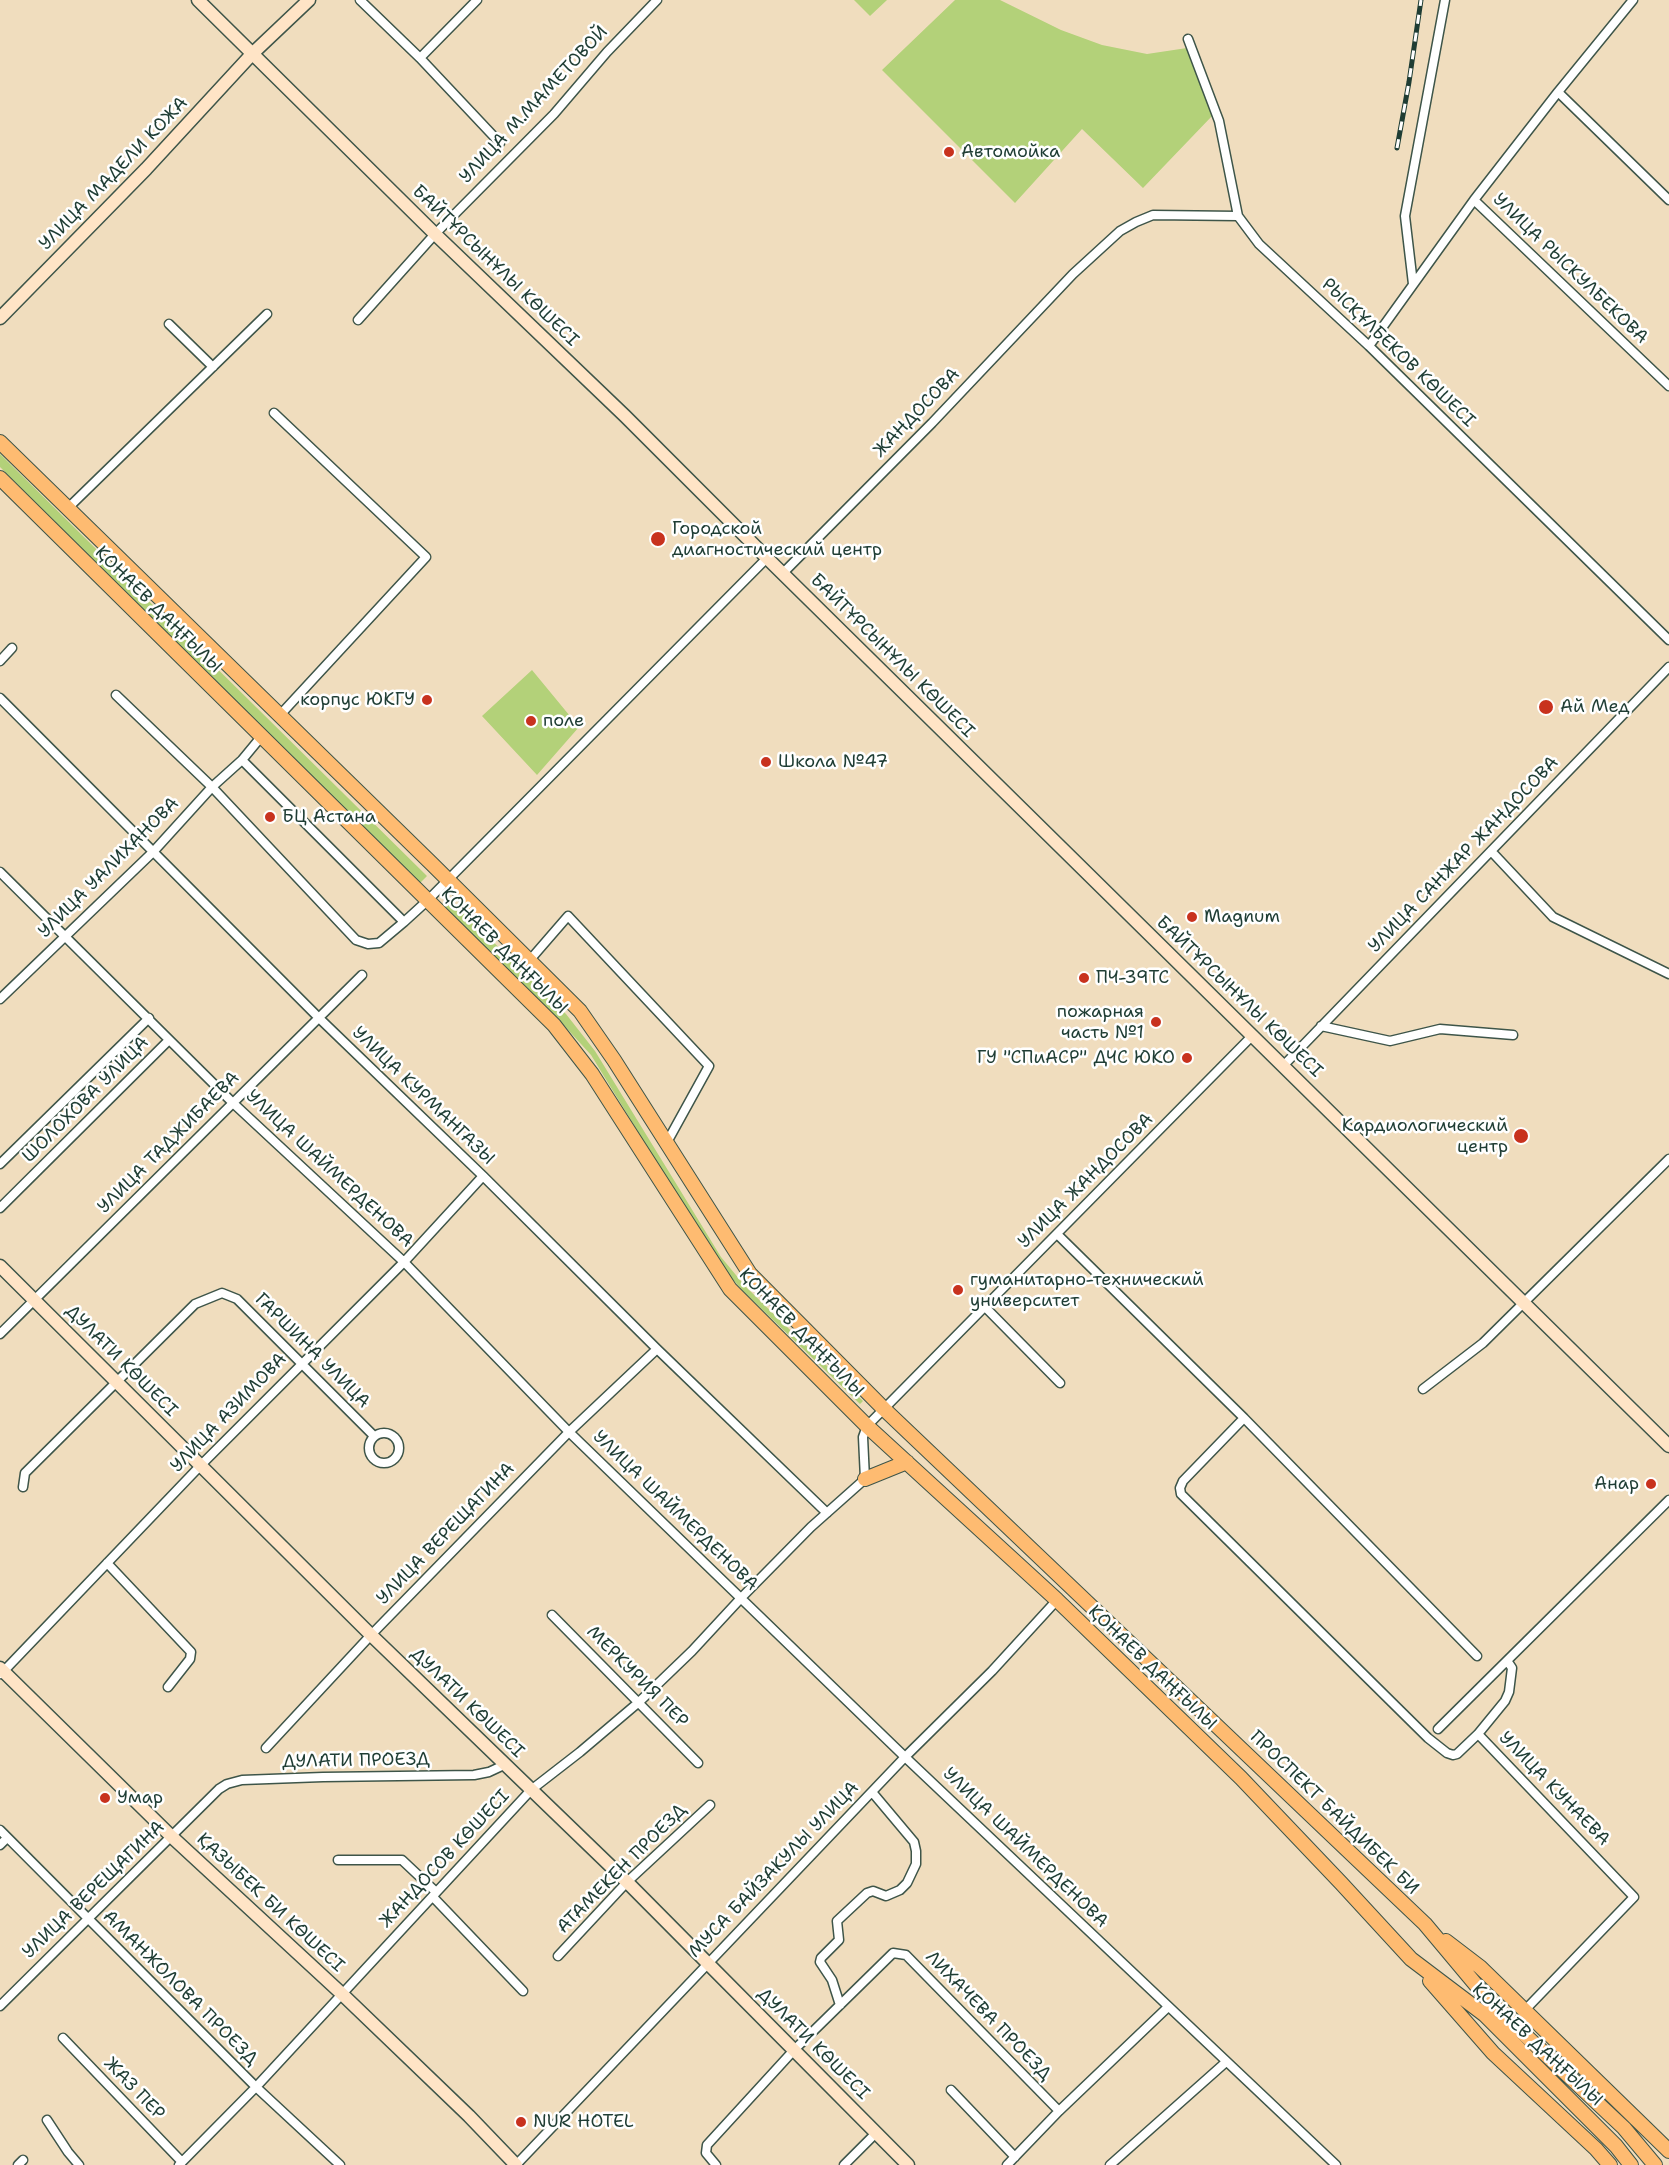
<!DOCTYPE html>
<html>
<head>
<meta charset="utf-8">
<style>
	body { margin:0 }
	canvas { display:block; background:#f0ddbe }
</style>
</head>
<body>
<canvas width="1669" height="2165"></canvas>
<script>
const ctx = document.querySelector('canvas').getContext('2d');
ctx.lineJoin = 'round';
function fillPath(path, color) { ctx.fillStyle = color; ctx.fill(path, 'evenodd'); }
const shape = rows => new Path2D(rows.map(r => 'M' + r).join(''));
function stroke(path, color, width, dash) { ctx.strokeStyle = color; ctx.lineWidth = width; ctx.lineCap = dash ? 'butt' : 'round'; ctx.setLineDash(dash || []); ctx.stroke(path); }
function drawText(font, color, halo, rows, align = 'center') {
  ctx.font = font + ' "Shantell Sans",sans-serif'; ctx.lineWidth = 5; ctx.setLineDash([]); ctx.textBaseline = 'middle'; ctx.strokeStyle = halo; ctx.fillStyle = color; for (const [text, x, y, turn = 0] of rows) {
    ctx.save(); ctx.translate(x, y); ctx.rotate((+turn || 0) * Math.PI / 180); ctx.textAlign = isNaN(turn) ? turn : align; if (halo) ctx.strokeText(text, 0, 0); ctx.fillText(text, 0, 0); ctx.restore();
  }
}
const green = shape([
	[854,0,887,0,870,16],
	[955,0,1000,0,1061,30,1102,45,1147,54,1187,48,1213,115,1143,188,1082,129,1015,203,882,70],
	[0,454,427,876,420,883,0,467],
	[532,670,579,727,537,775,482,716],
	[449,898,566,1014,595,1051,721,1257,745,1286,863,1401,860,1404,742,1290,729,1275,710,1249,591,1055,560,1021,442,905]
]);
const street = shape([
	[360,0,420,58,500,143],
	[1188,39,1219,121,1238,216,1259,244,1369,346,1669,640],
	[420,58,477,0],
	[1558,92,1669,200],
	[1474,200,1669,386],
	[1413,284,1405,216,1445,0],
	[358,320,435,234,554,114,607,52,657,0],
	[169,324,213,367],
	[1369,346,1474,200,1558,92,1633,0],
	[274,413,426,557,280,715],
	[68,508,267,314],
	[783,573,932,423,1073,274,1120,231,1136,222,1153,215,1238,216],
	[0,661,12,648],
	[116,695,212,787,356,940,368,944,379,943,404,922],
	[0,698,319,1018,483,1176,657,1349,827,1513],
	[242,760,404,922,427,901,767,558],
	[1491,851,1553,917,1669,974],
	[0,872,233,1103,404,1262,569,1432,905,1757,1336,2165],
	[529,961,568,916,709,1066,666,1144],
	[0,999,153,852,212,787,242,760,261,737],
	[1321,1026,1390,1041,1440,1029,1513,1035],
	[1283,1066,1669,667],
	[0,1164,149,1018],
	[0,1208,169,1040],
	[1057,1234,1244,1418,1183,1481,1180,1488,1181,1494,1428,1738,1447,1753,1453,1755,1457,1754,1478,1734],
	[985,1307,1060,1383],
	[0,1334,362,975],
	[1423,1389,1483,1343,1669,1159],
	[1244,1418,1477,1656],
	'369 1448a15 15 0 1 1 30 0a15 15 0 1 1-30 0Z',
	[23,1487,25,1473,195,1304,222,1293,237,1299,374,1436],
	[107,1563,191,1652,190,1659,168,1687],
	[552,1615,698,1763],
	[1508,1662,1512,1668,1509,1692,1505,1701,1478,1734,1634,1897,1525,2010],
	[1,1674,201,1465,404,1262,483,1176],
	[1438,1729,1669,1500],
	[266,1748,371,1635,569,1432,657,1349],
	[0,1830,256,2087,340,2165],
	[0,1845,7,1838],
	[338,1860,402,1860,436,1892],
	[433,1897,523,1991],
	[558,1956,627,1882,710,1805],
	[840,2005,832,1980,820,1962,821,1958,839,1940,837,1921,867,1893,873,1891,886,1896,900,1890,907,1883,916,1864,916,1851,914,1842,872,1792],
	[0,2006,219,1789,227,1784,242,1780,323,1777,474,1775,489,1772,504,1765],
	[63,2038,182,2162],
	[951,2090,1015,2157],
	[47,2120,68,2152,79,2165],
	[18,2165,23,2160],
	[179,2165,256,2087,531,1790,580,1752,639,1702,692,1651,742,1597,811,1527,865,1479,863,1437,867,1426,1252,1036],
	[516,2165,905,1757,992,1671,1057,1600],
	[716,2165,706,2153,707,2145,794,2050,893,1953,906,1955,1059,2111],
	[844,2165,876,2133],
	[1007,2165,1059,2111,1168,2007],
	[1110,2165,1226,2062]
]);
const secondary = shape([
	[198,0,435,234,625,416,774,565,1669,1446],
	[0,318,146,169,252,54,309,0],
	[0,1266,371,1635,627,1882,908,2165],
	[0,1668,172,1837,342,1994,469,2116,516,2165]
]);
const primary = shape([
	[0,442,432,864,580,1011,614,1060,750,1274,884,1409,1425,1924,1492,2004,1624,2128,1655,2165],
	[0,478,554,1025,592,1074,730,1289,867,1426,1057,1600,1241,1778,1341,1883,1411,1959,1485,2015,1616,2146,1631,2165],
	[865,1479,907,1462],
	[1446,1941,1480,1967,1669,2151],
	[1430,1981,1493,2053,1596,2149,1610,2165]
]);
const rail = shape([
	[1397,148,1409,82,1421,0]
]);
const markers = [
	[949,152,6,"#c8321e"],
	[658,539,8,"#c8321e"],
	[427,700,6,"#c8321e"],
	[1546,707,8,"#c8321e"],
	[531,721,6,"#c8321e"],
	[766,762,6,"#c8321e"],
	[270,817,6,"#c8321e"],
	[1192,917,6,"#c8321e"],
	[1084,978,6,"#c8321e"],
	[1156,1022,6,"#c8321e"],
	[1187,1058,6,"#c8321e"],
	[1521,1136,8,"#c8321e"],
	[958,1290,6,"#c8321e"],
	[1651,1484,6,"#c8321e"],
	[105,1798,6,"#c8321e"],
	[521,2122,6,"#c8321e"]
];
const streetNames = [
	["УЛИЦА М.МАМЕТОВОЙ",534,105,-47],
	["УЛИЦА МАДЕЛИ КОЖА",114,174,-46],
	["БАЙТҰРСЫНҰЛЫ КӨШЕСІ",495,266,44],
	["УЛИЦА РЫСКУЛБЕКОВА",1570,269,44],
	["РЫСҚҰЛБЕКОВ КӨШЕСІ",1398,353,44],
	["ЖАНДОСОВА",917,413,-46],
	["ҚОНАЕВ ДАҢҒЫЛЫ",158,610,45],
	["БАЙТҰРСЫНҰЛЫ КӨШЕСІ",892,656,45],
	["УЛИЦА САНЖАР ЖАНДОСОВА",1464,855,-46],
	["УЛИЦА УАЛИХАНОВА",109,868,-45],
	["ҚОНАЕВ ДАҢҒЫЛЫ",504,951,45],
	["БАЙТҰРСЫНҰЛЫ КӨШЕСІ",1239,997,44],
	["УЛИЦА КУРМАНГАЗЫ",423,1096,44],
	["ШОЛОХОВА УЛИЦА",86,1100,-45],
	["УЛИЦА ТАДЖИБАЕВА",169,1143,-45],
	["УЛИЦА ШАЙМЕРДЕНОВА",329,1169,43],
	["УЛИЦА ЖАНДОСОВА",1086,1181,-45],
	["ҚОНАЕВ ДАҢҒЫЛЫ",801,1333,46],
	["ГАРШИНА УЛИЦА",312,1351,45],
	["ДУЛАТИ КӨШЕСІ",121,1361,45],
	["УЛИЦА АЗИМОВА",229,1413,-46],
	["УЛИЦА ШАЙМЕРДЕНОВА",675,1511,44],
	["УЛИЦА ВЕРЕЩАГИНА",446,1534,-46],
	["ҚОНАЕВ ДАҢҒЫЛЫ",1152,1668,44],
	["МЕРКУРИЯ ПЕР",637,1677,45],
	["ДУЛАТИ КӨШЕСІ",467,1703,44],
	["ДУЛАТИ ПРОЕЗД",356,1761,-1],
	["УЛИЦА КУНАЕВА",1554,1789,46],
	["ПРОСПЕКТ БАЙДИБЕК БИ",1334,1813,44],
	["УЛИЦА ШАЙМЕРДЕНОВА",1025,1848,44],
	["ЖАНДОСОВ КӨШЕСІ",445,1859,-47],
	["АТАМЕКЕН ПРОЕЗД",622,1869,-45],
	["МУСА БАЙЗАКУЛЫ УЛИЦА",774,1870,-46],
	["УЛИЦА ВЕРЕЩАГИНА",94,1890,-44],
	["ҚАЗЫБЕК БИ КӨШЕСІ",270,1903,43],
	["АМАНЖОЛОВА ПРОЕЗД",180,1988,45],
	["ЛИХАЧЕВА ПРОЕЗД",988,2016,46],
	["ДУЛАТИ КӨШЕСІ",813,2044,45],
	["ҚОНАЕВ ДАҢҒЫЛЫ",1537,2045,43],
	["ЖАЗ ПЕР",134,2089,46]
];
const poiNames = [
	["Автомойка",961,152],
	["Городской",672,529],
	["диагностический центр",672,550],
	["корпус ЮКГУ",415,700,"right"],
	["Ай Мед",1560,707],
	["поле",543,721],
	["Школа №47",778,762],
	["БЦ Астана",282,817],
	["Magnum",1204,917],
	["ПЧ-39ТС",1096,978],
	["пожарная",1144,1012,"right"],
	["часть №1",1144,1033,"right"],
	["ГУ \"СПиАСР\" ДЧС ЮКО",1175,1058,"right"],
	["Кардиологический",1508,1126,"right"],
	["центр",1508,1147,"right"],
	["гуманитарно-технический",970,1280],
	["университет",970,1301],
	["Анар",1639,1484,"right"],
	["Умар",117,1798],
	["NUR HOTEL",533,2122]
];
fillPath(green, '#b3d179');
stroke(street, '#3e5549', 11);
stroke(secondary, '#3e5549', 15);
stroke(primary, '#3e5549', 16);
stroke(street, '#fff', 8);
stroke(secondary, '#ffe4c6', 12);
stroke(primary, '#febb71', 14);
stroke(rail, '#1f3d34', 5);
stroke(rail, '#fff', 3, [9]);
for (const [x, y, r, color] of markers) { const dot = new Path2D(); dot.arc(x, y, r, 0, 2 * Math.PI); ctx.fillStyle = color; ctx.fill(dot); stroke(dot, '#fff', 2); }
drawText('18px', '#1f3d34', '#fff', streetNames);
drawText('18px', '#1f3d34', '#fff', poiNames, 'left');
</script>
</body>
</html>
